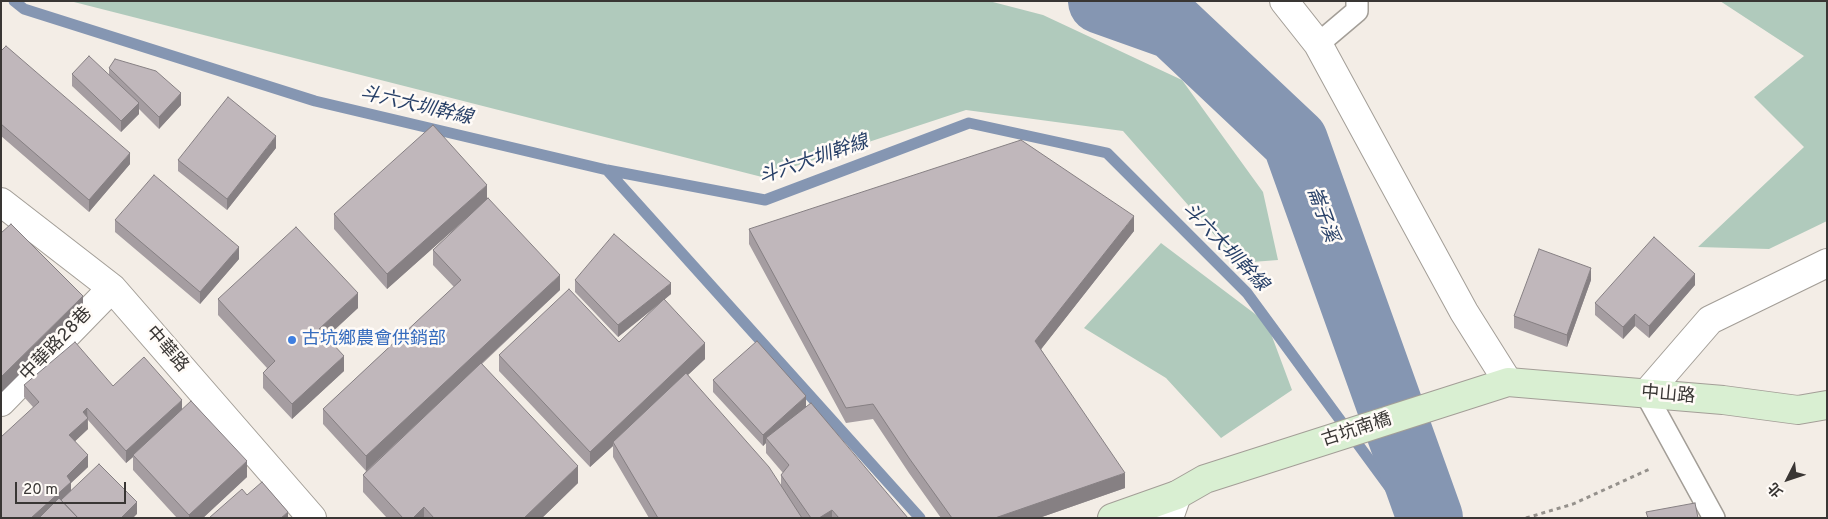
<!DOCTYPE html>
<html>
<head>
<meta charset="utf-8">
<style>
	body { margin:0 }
	#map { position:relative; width:1828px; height:519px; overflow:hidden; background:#f3ede6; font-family:Overpass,"Noto Sans TC",sans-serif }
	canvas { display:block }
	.frame { position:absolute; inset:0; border:2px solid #393634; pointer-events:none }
	.north { position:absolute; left:1763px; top:454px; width:50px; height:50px; -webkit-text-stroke:4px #fffbf7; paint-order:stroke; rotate:229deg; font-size:14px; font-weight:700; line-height:20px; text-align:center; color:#393634 }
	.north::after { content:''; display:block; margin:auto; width:18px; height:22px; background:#393634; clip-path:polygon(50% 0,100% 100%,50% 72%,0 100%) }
	.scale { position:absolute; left:15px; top:482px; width:111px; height:22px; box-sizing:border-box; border:2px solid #393634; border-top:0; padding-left:6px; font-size:15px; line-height:18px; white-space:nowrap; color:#393634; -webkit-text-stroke:4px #fffbf7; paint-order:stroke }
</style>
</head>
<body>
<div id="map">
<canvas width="1828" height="519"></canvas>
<div class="frame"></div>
<div class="north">北</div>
<div class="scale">20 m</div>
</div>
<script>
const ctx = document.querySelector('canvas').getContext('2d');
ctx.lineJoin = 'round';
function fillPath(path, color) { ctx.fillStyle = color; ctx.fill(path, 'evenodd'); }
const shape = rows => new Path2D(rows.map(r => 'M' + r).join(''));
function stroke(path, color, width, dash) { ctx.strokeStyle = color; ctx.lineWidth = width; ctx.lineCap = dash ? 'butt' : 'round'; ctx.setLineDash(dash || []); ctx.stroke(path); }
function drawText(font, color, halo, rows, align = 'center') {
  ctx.font = font + ' Overpass,"Noto Sans TC",sans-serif'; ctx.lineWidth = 5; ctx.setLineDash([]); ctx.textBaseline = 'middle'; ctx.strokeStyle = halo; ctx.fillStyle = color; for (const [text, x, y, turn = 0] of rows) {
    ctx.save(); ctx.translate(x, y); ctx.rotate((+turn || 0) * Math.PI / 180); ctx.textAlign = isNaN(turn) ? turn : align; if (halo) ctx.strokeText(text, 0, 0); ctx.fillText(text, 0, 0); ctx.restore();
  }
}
const green = shape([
	[70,1,989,1,1043,15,1182,80,1263,192,1278,260,1239,263,1123,131,966,110,762,177],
	[1720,1,1827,1,1827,221,1769,249,1698,247,1804,147,1754,97,1804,56],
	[1161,243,1267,323,1292,390,1221,438,1166,378,1084,328]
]);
const stream = shape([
	[14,1,24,9,315,101,607,170,765,200,969,123,1107,153,1247,293,1412,518],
	[607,170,920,518]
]);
const river = shape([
	[1101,1,1174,27,1295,141,1430,518]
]);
const path = shape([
	[1526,518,1573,504,1652,468]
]);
const lane = shape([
	[1318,44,1357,11,1357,1],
	[1646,394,1714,518]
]);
const street = shape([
	[1284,1,1318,44,1464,312,1508,382],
	[1,202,112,288,312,518],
	[1646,394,1710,320,1827,263],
	[1,402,112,288],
	[1169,518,1177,495]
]);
const secondary = shape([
	[1112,518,1177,495,1205,479,1508,382,1723,400,1798,410,1827,405]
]);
const wall = shape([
	[1,51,130,164,89,212,1,136],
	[109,68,181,105,159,129,139,109,139,114,121,132,72,86,72,74,109,75],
	[276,148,227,210,178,171,178,160],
	[487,199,560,290,482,364,578,483,542,518,387,518,363,492,363,475,366,471,323,424,323,409,454,287,433,265,433,250,470,215,387,289,334,229,334,214],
	[115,220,239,259,200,304,115,232],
	[749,229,1134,231,1041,349,1125,488,1039,518,941,518,909,473,873,419,846,423,749,244],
	[575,280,671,294,664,300,705,359,688,375,781,486,781,475,783,473,766,453,766,443,763,446,713,392,713,380,806,407,908,518,649,518,613,457,613,446,590,467,499,371,499,355,619,342,657,306,618,337,575,292],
	[1591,280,1567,347,1514,328,1514,316],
	[1695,285,1649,338,1635,326,1623,339,1595,315,1595,303],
	[218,299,358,308,327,337,344,371,292,419,263,388,263,373,267,368,218,315],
	[24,385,113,386,182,409,247,477,203,518,177,518,133,470,133,457,126,463,88,420,88,429,75,441,88,467,71,483,71,491,137,514,1,518,33,407,24,397]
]);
const shadedWall = shape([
	[181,93,181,105,159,129,159,117],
	[139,103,139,114,121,132,121,121],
	[276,136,276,148,227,210,227,199],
	[130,153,130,164,89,212,89,200],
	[487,185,487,200,387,289,387,274],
	[1134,216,1134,231,1035,357,1035,341],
	[239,247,239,259,200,304,200,292],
	[1591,268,1591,280,1567,347,1567,335],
	[1695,274,1695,285,1649,338,1649,326],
	[560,275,560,290,366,471,366,456],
	[671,283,671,294,618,337,618,325],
	[358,293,358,308,319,344,319,329],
	[83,296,83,311,1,393,1,377],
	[1635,314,1635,326,1623,339,1623,327],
	[705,343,705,359,614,444,613,442,613,446,590,467,590,452],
	[344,356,344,371,292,419,292,404],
	[806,396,806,408,766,438,766,443,763,446,763,435],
	[182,400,182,411,133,455,133,457,126,463,126,451],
	[87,408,88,429,69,447,69,435,83,412],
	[88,455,88,467,71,483,71,493,44,518,31,518,67,476],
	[247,461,247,477,203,518,189,518,189,515],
	[578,466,578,483,542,518,524,518],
	[1125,473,1125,488,1039,518,995,518],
	[137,502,137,514,133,518,121,518],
	[424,507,424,518,413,518],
	[832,510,832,518,819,518],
	[288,512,288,518,281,518]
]);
const building = shape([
	[6,46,130,153,89,200,1,124,1,51,6,46],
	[89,56,139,103,121,121,72,74,89,56],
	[115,59,156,71,181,93,159,117,109,68,115,59],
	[228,97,276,136,227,199,178,160,228,97],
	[433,125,487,185,387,274,334,214,433,125],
	[1021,140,1134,216,1035,341,1125,473,995,518,952,518,909,458,873,404,846,408,749,229,1021,140],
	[154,175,239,247,200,292,115,220,154,175],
	[488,198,560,275,366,456,323,409,461,280,433,250,488,198],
	[11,224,83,296,1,377,1,233,11,224],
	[296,227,358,293,319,329,344,356,292,404,263,373,275,361,218,299,296,227],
	[614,234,671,283,618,325,575,280,614,234],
	[1654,237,1695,274,1649,326,1635,314,1623,327,1595,303,1654,237],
	[1539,249,1591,268,1567,335,1514,316,1539,249],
	[569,289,619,342,664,299,705,343,590,452,499,355,569,289],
	[757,341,806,396,763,435,713,380,757,341],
	[75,342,113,386,144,357,182,400,126,451,87,408,83,412,88,418,69,435,88,455,67,476,71,482,31,518,1,518,1,437,39,402,24,385,75,342],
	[481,363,578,466,524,518,434,518,424,507,413,518,403,518,363,475,481,363],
	[686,373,769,467,802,518,658,518,613,442,686,373],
	[191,401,247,461,189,515,133,455,191,401],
	[811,403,908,518,839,518,832,510,819,518,811,518,781,475,789,465,766,438,811,403],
	[99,464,137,502,121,518,78,518,61,500,99,464],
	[262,482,288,512,281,518,209,518,242,489,247,495,262,482],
	[59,498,78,518,39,518,59,498],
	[1695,503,1698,518,1648,518,1646,512,1695,503]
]);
const markers = [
	[292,340,5,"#3f7fe0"]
];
const shopNames = [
	["古坑鄉農會供銷部",302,340]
];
const streetNames = [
	["中華路28巷",57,345,-46],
	["中華路",166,350,49],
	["中山路",1668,396,5],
	["古坑南橋",1357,431,-18]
];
const waterNames = [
	["斗六大圳幹線",416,107,13],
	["斗六大圳幹線",814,161,-19],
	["崙子溪",1321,215,70],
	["斗六大圳幹線",1224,248,46]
];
fillPath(green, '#b0cabc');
stroke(stream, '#8596b2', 11);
stroke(river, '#8596b2', 66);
stroke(lane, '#a39e97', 24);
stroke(street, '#a39e97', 30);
stroke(secondary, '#a39e97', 30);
stroke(path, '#95918c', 3, [4, 4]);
stroke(lane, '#fff', 21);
stroke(street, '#fff', 28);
stroke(secondary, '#d9efd2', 28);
fillPath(wall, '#a59da1');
fillPath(shadedWall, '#868083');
fillPath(building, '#c0b7bb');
stroke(building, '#868083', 1);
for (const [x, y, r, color] of markers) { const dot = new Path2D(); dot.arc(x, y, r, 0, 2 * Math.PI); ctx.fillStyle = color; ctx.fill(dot); stroke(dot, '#fffbf7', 2); }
drawText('18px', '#366cbe', '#fffbf7', shopNames, 'left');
drawText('18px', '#393634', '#fffbf7', streetNames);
drawText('italic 19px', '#284068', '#fffbf7', waterNames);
</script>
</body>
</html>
